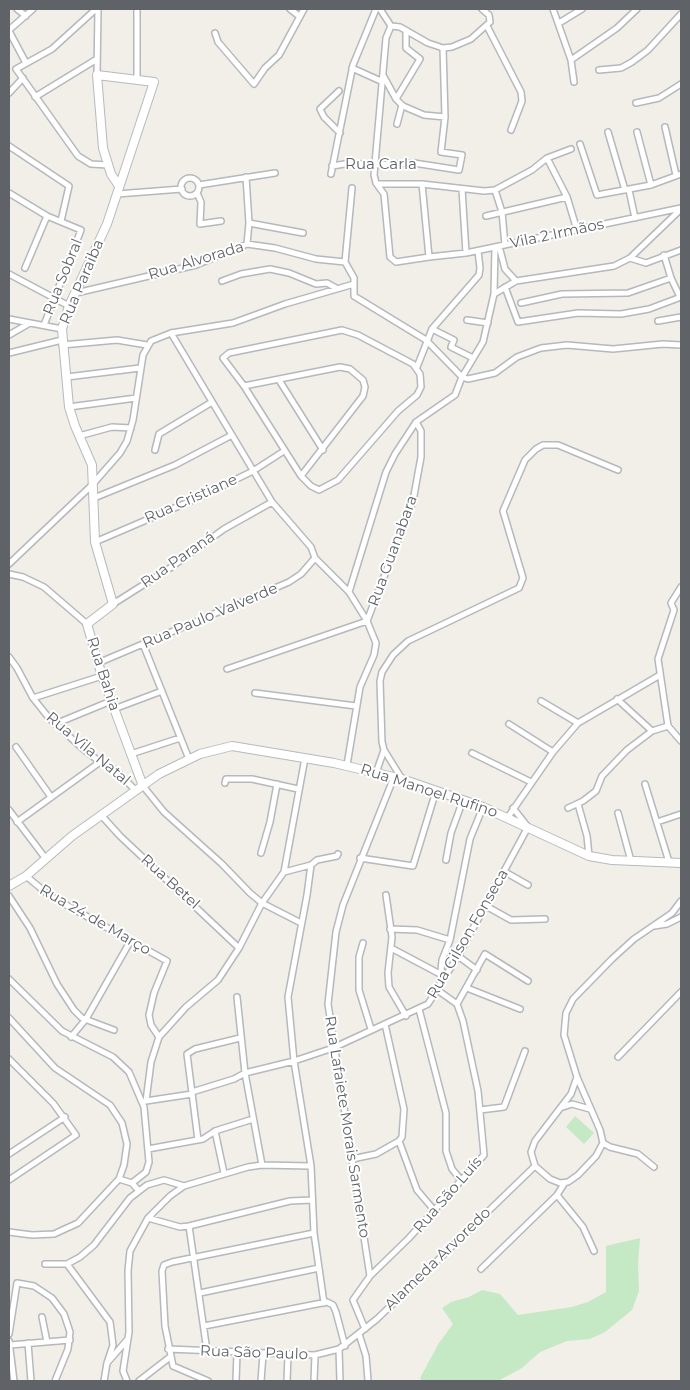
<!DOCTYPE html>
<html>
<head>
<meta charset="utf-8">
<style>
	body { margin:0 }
	#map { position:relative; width:690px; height:1390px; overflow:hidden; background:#f1efe8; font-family:Montserrat,sans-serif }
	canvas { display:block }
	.frame { position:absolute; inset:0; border:10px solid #5f6368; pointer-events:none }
</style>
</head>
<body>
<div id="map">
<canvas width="690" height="1390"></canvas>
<div class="frame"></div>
</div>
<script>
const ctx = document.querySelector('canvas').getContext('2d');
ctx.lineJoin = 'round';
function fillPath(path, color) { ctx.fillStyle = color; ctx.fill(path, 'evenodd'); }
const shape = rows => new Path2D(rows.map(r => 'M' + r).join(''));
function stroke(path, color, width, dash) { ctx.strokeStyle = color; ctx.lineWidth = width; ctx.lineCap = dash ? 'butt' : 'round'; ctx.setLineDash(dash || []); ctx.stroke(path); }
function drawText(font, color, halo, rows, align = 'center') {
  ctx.font = font + ' Montserrat,sans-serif'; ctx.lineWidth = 4; ctx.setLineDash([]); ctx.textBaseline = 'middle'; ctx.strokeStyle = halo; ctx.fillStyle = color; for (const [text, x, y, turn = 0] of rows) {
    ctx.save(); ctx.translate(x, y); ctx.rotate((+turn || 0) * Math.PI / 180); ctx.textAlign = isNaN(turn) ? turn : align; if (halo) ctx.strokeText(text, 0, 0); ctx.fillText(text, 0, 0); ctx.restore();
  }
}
const green = shape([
	[575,1116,594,1133,584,1144,566,1127],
	[640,1238,638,1264,639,1291,632,1310,605,1332,590,1339,567,1341,540,1352,522,1368,498,1381,422,1381,420,1378,439,1343,453,1324,442,1308,451,1302,469,1297,482,1290,500,1294,518,1315,572,1307,588,1302,606,1292,606,1246]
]);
const street = shape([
	[17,9,26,16],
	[96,9,52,49,16,69,78,156,91,164,108,165],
	[290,9,299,16],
	[380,9,391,26],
	[553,9,571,60,574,82],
	[559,23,582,9],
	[391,26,386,38,374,175,376,183,384,194,390,257,396,262,429,257],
	[391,26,400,27,428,43,443,48,452,47,471,39,490,22,489,15,482,9],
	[487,26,521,92,522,101,511,130],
	[9,30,33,9],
	[9,31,26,63],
	[215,33,218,42,254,84,265,68,279,55,304,9],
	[571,60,617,28,637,9],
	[352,68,383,82],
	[599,70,621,68,632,62,648,50,681,14],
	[97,75,98,9],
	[384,77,396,99,403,106,424,115,445,117],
	[137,78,137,9],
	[339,91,320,109,324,117,340,133],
	[9,93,23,78],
	[35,97,97,59],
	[396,99,420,59,406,48,406,31],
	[636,103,659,98,681,84],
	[397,124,402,105],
	[665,127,676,175],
	[608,132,625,190],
	[637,132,651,185],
	[580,144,597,195,651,185,681,174],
	[9,146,69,186,61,221],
	[547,158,567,197,577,230],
	[332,166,351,163,374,165,414,163,459,170,462,155,441,152,445,117,443,48],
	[331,174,353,65,376,9],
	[246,177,249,223,247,244],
	'181 187a9 9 0 1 1 18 0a9 9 0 1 1-18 0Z',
	[377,184,422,184,484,191,495,190,532,170,547,158,571,149],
	[422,184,429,257,466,253,681,208],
	[199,185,275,173],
	[352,188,345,262,354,278,354,296,426,340,462,377,468,379,495,373,517,357,541,348,567,345,613,349,663,344,681,345],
	[462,189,466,253],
	[495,190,502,212,505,245],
	[629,190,635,218],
	[9,193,47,216,81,230,44,325],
	[197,193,201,202,200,224,221,221],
	[117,194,182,189],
	[486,216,567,197],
	[249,223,303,233],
	[499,246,505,269,516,281],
	[664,255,671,278,680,297],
	[630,258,681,209],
	[25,268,47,216],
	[9,274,69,306],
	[222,281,241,274,270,269,289,273,316,284,327,283,336,288],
	[505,287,518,322,578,313,621,314,649,309,681,297],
	[76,293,196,265,247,244,275,248,316,259,345,262],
	[494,294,516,281,614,266,630,258,646,263,681,250],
	[521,303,562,294,628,293,671,278],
	[9,319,62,329],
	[467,320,488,323],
	[658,321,681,317],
	[432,329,454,340,451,347,473,358],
	[342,330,358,335,413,364,420,374,421,387,417,395,398,411,338,480,319,490,311,486,301,476,244,386,223,358,229,353,342,330],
	[171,333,272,502,311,547,315,558],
	[9,335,28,324],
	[62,345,117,340,147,345],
	[9,353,62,340],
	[417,367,432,329,479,275,480,268,478,251],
	[67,377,140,368],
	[279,380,323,450],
	[244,386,340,367,350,369,363,380,365,387,363,396,301,476],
	[69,407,136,398],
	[79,436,112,427,131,428],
	[155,450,159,434,212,402],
	[94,498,175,465,232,435],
	[95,542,200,497,253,471,284,451],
	[315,558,349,592,367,621,376,643,374,655,360,687,347,765],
	[9,564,92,485,120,453,127,441,133,420,143,355,151,341,171,333,233,323,285,304,354,284],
	[9,574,23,577,44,587,87,624],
	[681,587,671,603,674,610,658,659,668,726,681,741],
	[349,592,386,472,395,454,416,422,455,395,462,377,483,342,494,294,495,247],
	[113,604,170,568,224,529,272,502],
	[367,621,413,501,421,457,421,431,416,422],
	[143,644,189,759],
	[9,657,17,668,33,698,49,718,82,748,100,762,116,770,136,791],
	[98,663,289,582,301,574,315,558],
	[227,669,367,621],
	[255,693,356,706],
	[33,698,102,676],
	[617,699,652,731],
	[541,701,578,723],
	[114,709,162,691],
	[55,724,111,701],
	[509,724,553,752],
	[16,747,51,797],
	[472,753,531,782],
	[131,754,180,738],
	[376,773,384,750],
	[402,779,384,750,382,742,380,681,382,672,393,655,408,641,519,588,523,578,503,511,525,460,536,449,543,445,558,445,618,470],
	[225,783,226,779,252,779,298,789],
	[645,784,669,862],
	[143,786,164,812,222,864,250,893,262,903,301,923],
	[578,804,587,836,589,856],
	[568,808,583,801,596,791,602,776,627,750,652,731,668,726],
	[9,810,46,859],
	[618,813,631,861],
	[101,815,120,836,239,948],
	[508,817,553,752,578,723,660,675],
	[17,822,100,762],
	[657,822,681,814],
	[261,853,270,822,277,784],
	[360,858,413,866,436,791],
	[446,860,451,833,463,800],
	[311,865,307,895,288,997,294,1061,311,1166,314,1233,324,1303],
	[284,872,311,865,317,860,337,856,338,854],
	[505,872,528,885],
	[26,876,50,896,167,961,154,993,149,1015,151,1025,159,1037],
	[386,895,392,937,388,973,389,987,406,1016],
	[9,896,30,928,57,984,74,1010,82,1018,114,1030],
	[486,906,511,920,545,919],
	[654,926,667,924,681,917],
	[390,929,417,930,450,940],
	[363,943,359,957,359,990,371,1029],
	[391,948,440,974],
	[458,956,477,970],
	[9,979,62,1031,113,1057,129,1072,144,1107,149,1162,146,1172,132,1183],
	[440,982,442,960,450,940,470,839,483,807],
	[467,988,520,1009],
	[237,997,245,1073,262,1165],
	[457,1004,485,954,528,981],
	[419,1009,446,1113,446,1151,452,1169,461,1180],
	[9,1018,55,1068,110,1105,122,1123,127,1144,124,1165,119,1179,78,1223,54,1234,32,1235,9,1232],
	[71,1037,86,1019,131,940],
	[618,1057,681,992],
	[9,1059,53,1103,76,1135,9,1180],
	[577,1077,571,1094,535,1141,531,1152,535,1166,550,1179,560,1183,568,1182,578,1175,596,1156,603,1143,600,1130,577,1077,564,1035,566,1013,573,999,612,959,634,939,672,913,681,901],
	[192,1092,234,1079,245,1073,294,1061,333,1048,428,1004,458,956,528,827,513,808],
	[146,1101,192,1094],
	[143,1102,146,1101,151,1062,159,1037,186,1007,218,980,239,948,262,903,284,872,305,758],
	[563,1107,572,1104,590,1109],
	[480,1110,504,1107,525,1051],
	[215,1131,224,1173],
	[198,1140,187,1054,195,1049,240,1038],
	[399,1141,417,1190,434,1210],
	[603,1143,610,1147,638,1154,654,1167],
	[148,1149,203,1139,215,1131,253,1119],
	[9,1154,65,1117],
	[352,1159,376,1154,399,1141,402,1137,404,1109,385,1024],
	[119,1179,132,1183,138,1190],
	[557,1195,583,1227,594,1251],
	[148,1218,180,1227,189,1226,290,1201,312,1200],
	[189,1226,207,1351],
	[45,1264,67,1264,80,1257,94,1245,130,1198,147,1185,164,1180,184,1186,248,1167,262,1165,311,1166],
	[67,1264,110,1322,113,1345,107,1363],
	[481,1269,557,1195,564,1184],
	[370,1276,409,1238,484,1155,478,1091,463,1021,457,1004,436,989],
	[200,1293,319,1268],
	[42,1317,47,1342],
	[204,1326,327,1302,333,1305,336,1312,345,1346],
	[365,1329,353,1300,370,1276,328,1004,336,932,343,905,394,777],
	[9,1334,17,1283,34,1286,52,1298,64,1314,70,1332,68,1349,55,1381],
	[359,1334,366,1356,368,1380],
	[9,1341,14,1381],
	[28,1343,31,1381],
	[10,1345,70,1340],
	[168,1349,315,1355,339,1349,377,1319,535,1166],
	[339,1349,340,1381],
	[104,1381,107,1363,127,1340],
	[127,1381,123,1371,129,1332,128,1271,130,1251,148,1218,170,1196,184,1186],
	[139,1381,170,1357],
	[208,1381,173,1366,165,1326,162,1271,164,1265,172,1262,314,1233],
	[236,1381,237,1353],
	[261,1381,263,1354],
	[287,1381,288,1355],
	[314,1381,315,1355]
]);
const secondary = shape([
	[119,186,111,174,103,148,97,75,154,82,107,224,69,306,62,329,69,407,75,426,92,465,95,542,113,604,87,624,102,676,143,786],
	[9,886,26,876,72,836,159,774,200,754,232,746,334,763,402,779,483,807,589,856,612,860,681,863]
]);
const streetNames = [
	["Rua Carla",381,165],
	["Vila 2 Irmãos",557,234,-12],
	["Rua Alvorada",196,261,-17],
	["Rua Sobral",63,277,-68],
	["Rua Paraiba",82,282,-67],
	["Rua Cristiane",191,499,-24],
	["Rua Guanabara",393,551,-70],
	["Rua Paraná",178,560,-35],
	["Rua Paulo Valverde",210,616,-23],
	["Rua Bahia",103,674,72],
	["Rua Vila Natal",88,749,40],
	["Rua Manoel Rufino",429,791,18],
	["Rua Betel",170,882,42],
	["Rua 24 de Março",95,920,30],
	["Rua Gilson Fonseca",468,934,-60],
	["Rua Lafaiete Morais Sarmento",347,1127,81],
	["Rua São Luís",448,1195,-49],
	["Alameda Arvoredo",438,1259,-44],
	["Rua São Paulo",254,1353,2]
];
fillPath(green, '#c5e8c5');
stroke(street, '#b5b8bc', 8);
stroke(secondary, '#b6babf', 10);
stroke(street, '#fff', 5);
stroke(secondary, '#fff', 8);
drawText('15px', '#5f6368', '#fff', streetNames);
</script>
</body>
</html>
